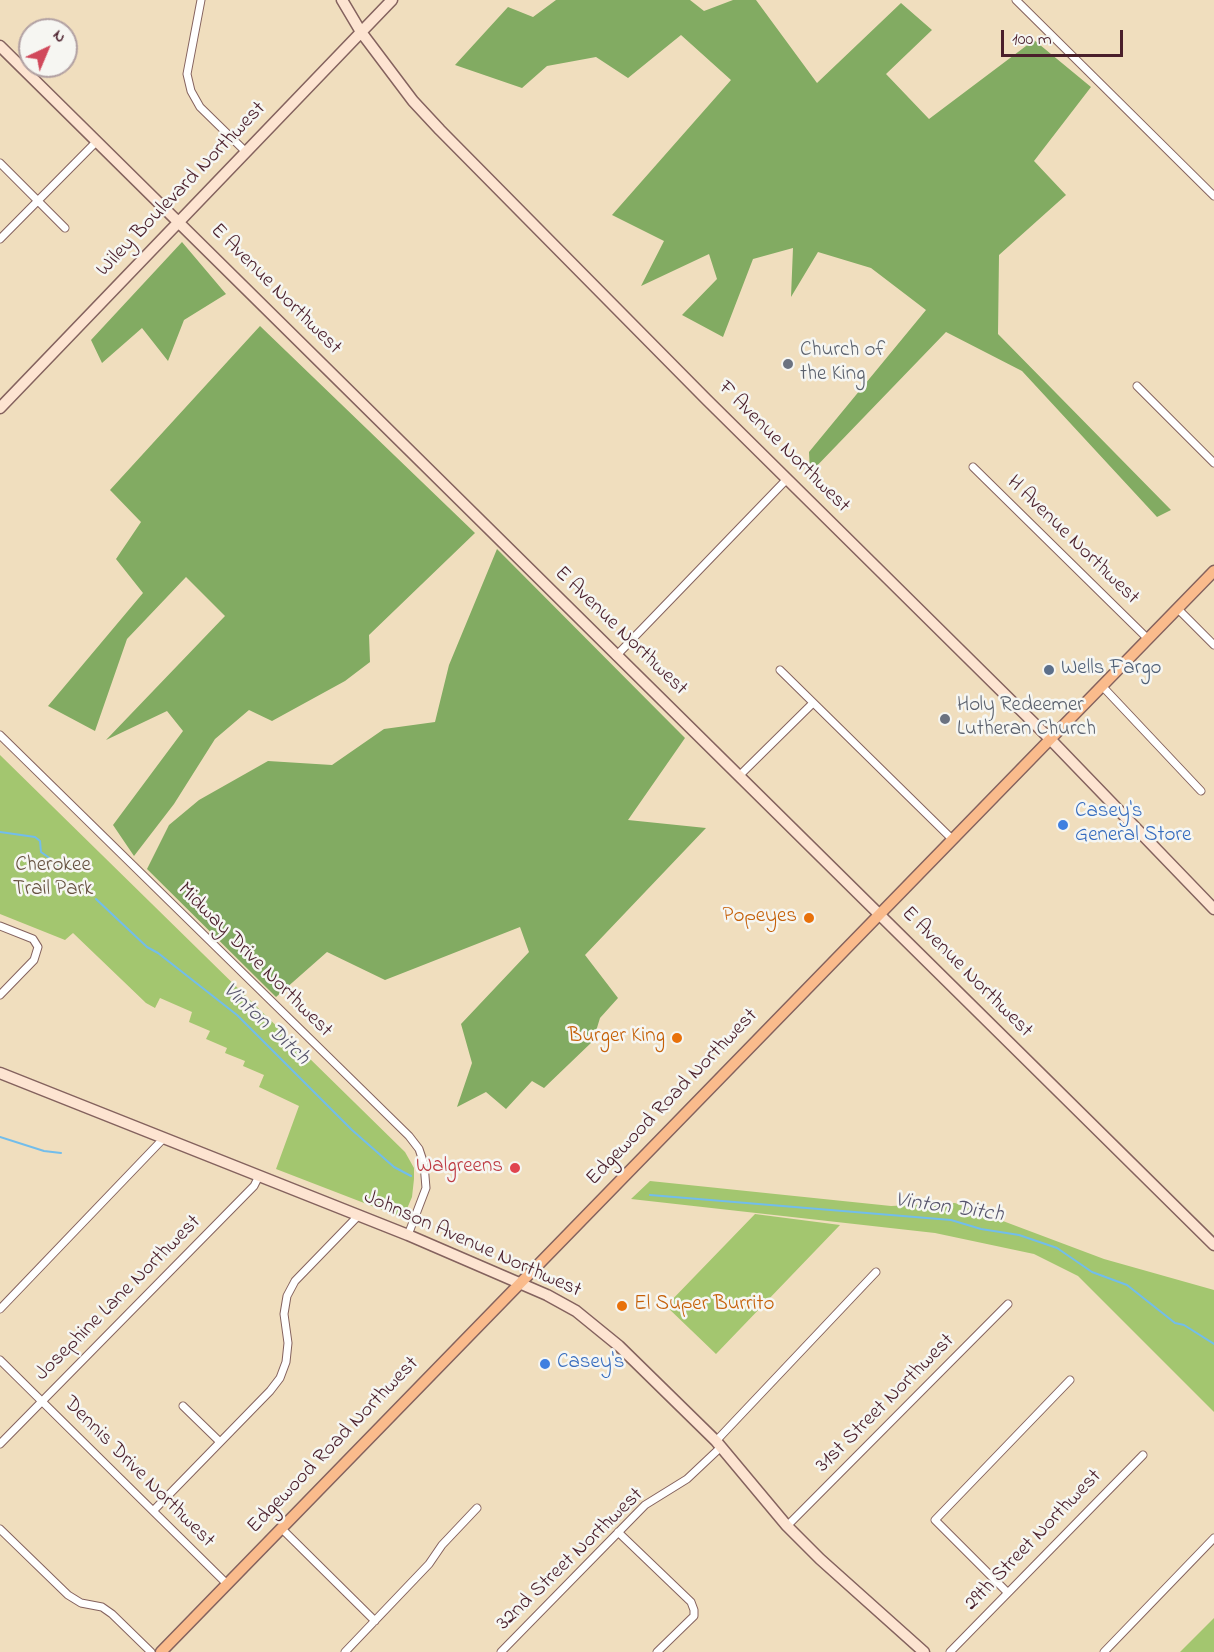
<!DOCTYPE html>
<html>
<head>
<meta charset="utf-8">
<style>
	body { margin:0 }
	#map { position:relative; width:1214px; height:1652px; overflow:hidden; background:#f0debe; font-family:"Indie Flower",sans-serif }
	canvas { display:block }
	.north { position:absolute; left:18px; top:18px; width:60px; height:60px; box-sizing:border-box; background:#f6f6f2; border:2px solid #b1a0a2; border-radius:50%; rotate:44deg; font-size:16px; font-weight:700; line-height:24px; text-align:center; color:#4a1f2b }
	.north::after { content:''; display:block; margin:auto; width:21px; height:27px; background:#d1495b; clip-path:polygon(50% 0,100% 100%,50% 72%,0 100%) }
	.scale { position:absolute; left:1001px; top:30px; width:122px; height:27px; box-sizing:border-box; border:3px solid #4a1f2b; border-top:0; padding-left:8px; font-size:18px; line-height:21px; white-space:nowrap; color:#4a1f2b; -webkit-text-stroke:4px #f6f6f2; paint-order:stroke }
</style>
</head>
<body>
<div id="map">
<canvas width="1214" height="1652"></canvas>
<div class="north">N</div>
<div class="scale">100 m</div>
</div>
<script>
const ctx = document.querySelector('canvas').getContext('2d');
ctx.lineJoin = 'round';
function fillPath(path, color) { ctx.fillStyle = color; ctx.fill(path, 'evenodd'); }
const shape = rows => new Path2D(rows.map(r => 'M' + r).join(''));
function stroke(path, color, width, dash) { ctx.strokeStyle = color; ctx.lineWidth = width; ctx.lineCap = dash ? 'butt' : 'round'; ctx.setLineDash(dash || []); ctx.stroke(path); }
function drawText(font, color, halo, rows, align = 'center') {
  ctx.font = font + ' "Indie Flower",sans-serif'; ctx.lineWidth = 5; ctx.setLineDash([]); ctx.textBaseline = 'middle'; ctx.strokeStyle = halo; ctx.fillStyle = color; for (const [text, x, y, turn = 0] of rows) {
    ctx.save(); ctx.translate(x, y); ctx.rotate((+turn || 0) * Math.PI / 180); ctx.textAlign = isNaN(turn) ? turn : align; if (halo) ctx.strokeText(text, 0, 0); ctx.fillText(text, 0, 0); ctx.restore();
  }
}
const green = shape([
	[0,755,405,1152,414,1168,414,1179,412,1197,403,1218,276,1169,299,1106,259,1087,264,1075,243,1066,245,1061,225,1053,227,1048,206,1039,210,1031,189,1022,192,1012,160,998,155,1008,146,1003,73,933,65,940,0,914],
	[650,1181,891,1206,955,1203,1104,1259,1214,1290,1214,1412,1078,1276,1034,1254,935,1233,631,1199],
	[755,1214,840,1225,716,1354,666,1306],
	[1214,1618,1214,1652,1180,1652]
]);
const forest = shape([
	[556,0,690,0,704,11,733,0,756,0,817,83,901,3,932,30,886,74,929,119,1034,40,1091,87,1034,161,1066,195,999,255,998,334,1171,510,1157,517,1022,371,946,332,810,473,809,452,926,310,871,268,818,252,791,297,793,248,753,259,723,337,682,315,717,279,709,254,641,286,664,241,612,215,731,80,681,35,628,78,596,57,547,66,522,88,455,65,508,7,533,17],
	[182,242,226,294,184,320,168,361,142,328,102,363,91,340],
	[260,326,475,533,369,635,370,662,345,681,272,721,249,710,215,739,174,804,134,856,113,825,183,731,167,711,106,740,225,616,186,577,127,639,95,731,48,706,143,593,116,559,141,522,110,490],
	[497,549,685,738,628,820,706,828,585,955,618,998,600,1018,593,1041,544,1088,532,1081,506,1109,486,1092,457,1107,472,1063,461,1024,529,952,520,927,385,980,327,952,276,997,147,869,169,825,199,800,268,761,332,765,384,729,435,722,449,665]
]);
const stream = shape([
	[0,832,35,837,40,841,41,852,62,867],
	[96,899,147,947,158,953,237,1015,352,1130,394,1167,411,1176],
	[0,1137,44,1151,61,1153],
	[650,1195,951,1220,981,1229,1019,1235,1057,1248,1092,1272,1127,1285,1175,1323,1184,1325,1214,1344]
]);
const street = shape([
	[201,0,187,74,191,91,200,107,246,152],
	[1016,0,1214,196],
	[0,163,65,228],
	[0,239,97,141],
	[1137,386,1214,463],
	[973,467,1148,639],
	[1177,608,1214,645],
	[616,656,787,479],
	[780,670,953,840],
	[1103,687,1201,791],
	[0,735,409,1136,419,1149,424,1164,426,1188,408,1235],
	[739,776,813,703],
	[0,926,33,939,38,947,34,960,0,995],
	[0,1309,163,1139],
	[0,1360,227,1584],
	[183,1406,220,1442],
	[716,1441,876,1272],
	[0,1444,254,1186,259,1176],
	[153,1511,270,1391,280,1378,286,1362,288,1343,284,1314,287,1296,295,1281,358,1216],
	[787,1526,1008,1304],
	[281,1528,375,1621],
	[0,1529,68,1595,81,1603,102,1607,112,1614,151,1652],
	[618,1532,691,1602,694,1610,694,1616,657,1652],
	[1007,1592,935,1520,1070,1380],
	[345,1652,429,1564,442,1545,477,1508],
	[501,1652,645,1505,687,1479,721,1447],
	[950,1652,1143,1455],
	[1104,1652,1214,1538]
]);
const secondary = shape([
	[342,0,361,32,413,101,440,130,706,399,1051,740,1214,909],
	[0,46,1214,1245],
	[0,408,392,0],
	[0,1073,408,1235,547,1295,576,1311,619,1346,716,1441,787,1526,820,1559,924,1652]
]);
const primary = shape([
	[161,1652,1214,571]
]);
const markers = [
	[788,364,6,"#6b7280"],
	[1049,670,6,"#5c6f8a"],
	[945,719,6,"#6b7280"],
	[1063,825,6,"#3f7fe0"],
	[809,918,6,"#e8710a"],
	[677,1038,6,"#e8710a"],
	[515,1168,6,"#e0444e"],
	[622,1306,6,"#e8710a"],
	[545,1364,6,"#3f7fe0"]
];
const streetNames = [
	["Wiley Boulevard Northwest",182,190,-46],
	["E Avenue Northwest",275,290,45],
	["F Avenue Northwest",783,448,45],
	["H Avenue Northwest",1072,541,44],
	["E Avenue Northwest",620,632,44],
	["Midway Drive Northwest",254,961,45],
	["E Avenue Northwest",966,973,45],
	["Edgewood Road Northwest",673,1098,-46],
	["Johnson Avenue Northwest",472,1245,24],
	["Josephine Lane Northwest",119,1299,-45],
	["31st Street Northwest",886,1404,-45],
	["Edgewood Road Northwest",334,1446,-46],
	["Dennis Drive Northwest",138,1473,45],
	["29th Street Northwest",1034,1541,-46],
	["32nd Street Northwest",571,1560,-44]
];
const worshipNames = [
	["Church of",800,352],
	["the King",800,376],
	["Holy Redeemer",957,707],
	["Lutheran Church",957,731]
];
const serviceNames = [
	["Wells Fargo",1061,670]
];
const shopNames = [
	["Casey's",1075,813],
	["General Store",1075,837],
	["Casey's",557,1364]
];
const parkNames = [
	["Cherokee",53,867],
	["Trail Park",53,891]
];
const foodNames = [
	["Popeyes",797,918],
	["Burger King",665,1038],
	["El Super Burrito",634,1306,"left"]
];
const healthNames = [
	["Walgreens",503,1168]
];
const waterNames = [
	["Vinton Ditch",265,1025,43],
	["Vinton Ditch",949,1209,8]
];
fillPath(green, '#a3c66f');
fillPath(forest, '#82ab62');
stroke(stream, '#72bdeb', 2);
stroke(street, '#84625e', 9);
stroke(secondary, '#84625e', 13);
stroke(primary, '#84625e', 13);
stroke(street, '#fff', 7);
stroke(secondary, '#fde4d1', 10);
stroke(primary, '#fabb8c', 10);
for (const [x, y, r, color] of markers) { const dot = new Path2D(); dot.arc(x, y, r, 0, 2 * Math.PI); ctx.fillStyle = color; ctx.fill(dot); stroke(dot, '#f6f6f2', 2); }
drawText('21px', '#4a1f2b', '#f6f6f2', streetNames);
drawText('21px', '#5b616d', '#f6f6f2', worshipNames, 'left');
drawText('21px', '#4e5e75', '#f6f6f2', serviceNames, 'left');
drawText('21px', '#366cbe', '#f6f6f2', shopNames, 'left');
drawText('21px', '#65513f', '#f6f6f2', parkNames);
drawText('21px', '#c56008', '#f6f6f2', foodNames, 'right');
drawText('21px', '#be3a42', '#f6f6f2', healthNames, 'right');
drawText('italic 22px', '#58566e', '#f6f6f2', waterNames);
</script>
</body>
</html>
